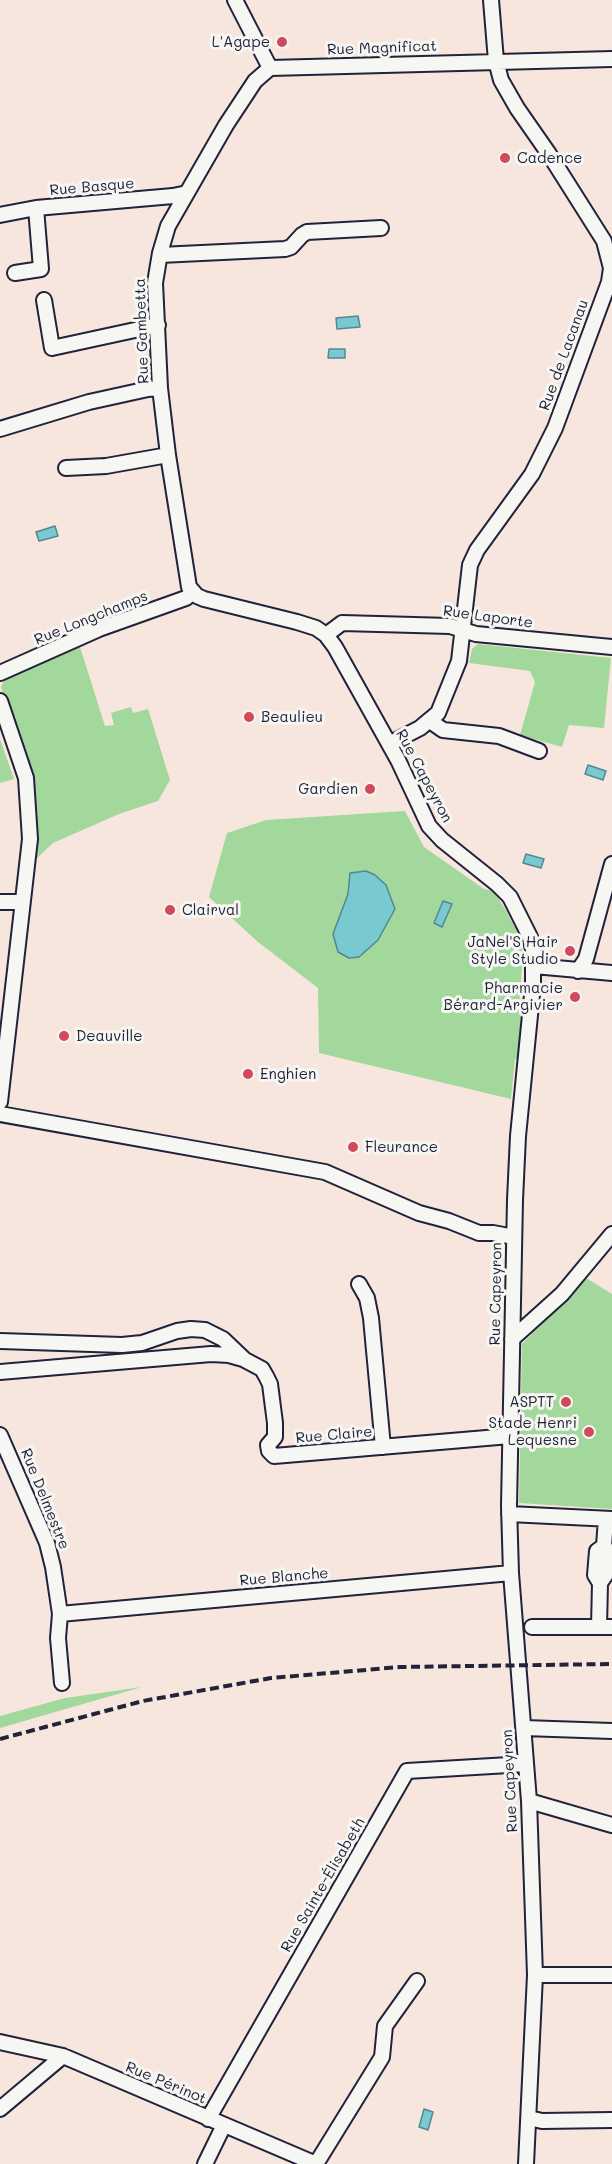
<!DOCTYPE html>
<html>
<head>
<meta charset="utf-8">
<style>
	body { margin:0 }
	canvas { display:block; background:#f7e6de }
</style>
</head>
<body>
<canvas width="612" height="2164"></canvas>
<script>
const ctx = document.querySelector('canvas').getContext('2d');
ctx.lineJoin = 'round';
function fillPath(path, color) { ctx.fillStyle = color; ctx.fill(path, 'evenodd'); }
const shape = rows => new Path2D(rows.map(r => 'M' + r).join(''));
function stroke(path, color, width, dash) { ctx.strokeStyle = color; ctx.lineWidth = width; ctx.lineCap = dash ? 'butt' : 'round'; ctx.setLineDash(dash || []); ctx.stroke(path); }
function drawText(font, color, halo, rows, align = 'center') {
  ctx.font = font + ' Mali,sans-serif'; ctx.lineWidth = 6; ctx.setLineDash([]); ctx.textBaseline = 'middle'; ctx.strokeStyle = halo; ctx.fillStyle = color; for (const [text, x, y, turn = 0] of rows) {
    ctx.save(); ctx.translate(x, y); ctx.rotate((+turn || 0) * Math.PI / 180); ctx.textAlign = isNaN(turn) ? turn : align; if (halo) ctx.strokeText(text, 0, 0); ctx.fillText(text, 0, 0); ctx.restore();
  }
}
const green = shape([
	[478,644,611,658,604,728,569,725,562,747,520,735,535,682,530,671,469,663,472,649],
	[80,647,105,726,114,725,111,713,131,707,133,713,148,709,170,780,158,801,119,814,53,843,36,859,37,840,32,776,1,687,5,679],
	[0,739,14,779,0,783],
	[405,811,424,847,484,889,493,891,505,909,520,937,523,954,519,1009,524,1010,517,1059,515,1059,511,1099,319,1053,318,988,258,942,209,897,227,833,266,820],
	[586,1278,612,1294,612,1509,519,1503,522,1344],
	[142,1687,0,1728,0,1716,65,1698]
]);
const water = shape([
	[358,316,360,327,337,329,336,318,358,316],
	[329,349,345,349,345,358,328,358,329,349],
	[55,526,58,536,39,541,36,532,55,526],
	[588,765,606,771,603,780,585,774,588,765],
	[526,854,544,859,541,868,523,863,526,854],
	[366,871,375,875,386,885,395,909,378,940,359,957,349,958,338,952,333,934,348,894,350,873,366,871],
	[443,901,452,904,442,927,434,923,443,901],
	[424,2109,433,2112,428,2130,419,2127,424,2109]
]);
const minor = shape([
	[235,0,270,68],
	[270,68,255,81,226,125,168,226,160,253,155,283,160,388,168,455,189,587,197,596,204,599,297,622,316,628,326,635,335,647,398,760,429,826,442,840,497,884,510,897,530,937,533,949,533,985,518,1136,515,1200,509,1506,511,1573,529,1801,535,1975,526,2164],
	[270,68,612,59],
	[0,215,36,208,173,196,187,193],
	[160,255,285,249,291,247,302,235,307,232,381,228],
	[15,273,41,269,36,208],
	[44,300,52,348,158,325],
	[0,429,89,402,148,389,160,388],
	[66,468,106,466,168,455],
	[326,635,342,623,450,626,476,634,612,647],
	[0,673,99,629,186,598,193,592],
	[0,701,26,778,30,839,0,1102],
	[430,721,443,730,499,736,539,751],
	[389,744,420,728,438,713,459,661,470,565,477,550,532,474,555,428,609,282,611,268,604,241,549,154,517,108,501,80,496,61,491,0],
	[0,902,22,902],
	[534,966,612,973],
	[578,971,586,959,612,864],
	[0,1114,325,1172,419,1213,449,1221,479,1233,493,1233,514,1237],
	[359,1284,367,1298,371,1318,383,1447],
	[512,1339,562,1294,612,1234],
	[0,1341,122,1345,142,1343,177,1331,191,1329,205,1330,223,1339,245,1360,262,1369,266,1376,270,1384,275,1423,275,1437,268,1445,269,1451,274,1456,510,1436],
	[0,1372,211,1354,229,1355,243,1359],
	[0,1435,47,1543,53,1567,60,1614,58,1638,62,1683],
	[509,1514,612,1519],
	[600,1583,607,1573,608,1551,604,1546,606,1519],
	[60,1614,511,1573],
	[532,1627,612,1627],
	[599,1627,600,1583,595,1575,597,1551,604,1546],
	[524,1728,612,1731],
	[529,1801,612,1825],
	[535,1975,612,1975],
	[0,2042,63,2056,316,2164],
	[0,2109,63,2056],
	[529,2118,542,2121,612,2120],
	[208,2119,407,1771,526,1764],
	[205,2164,224,2125],
	[316,2164,382,2057,385,2026,417,1981]
]);
const rail = shape([
	[0,1739,143,1701,271,1678,400,1667,612,1664]
]);
const markers = [
	[282,42,6,"#d1495b"],
	[505,158,6,"#d1495b"],
	[249,717,6,"#d1495b"],
	[370,789,6,"#d1495b"],
	[170,910,6,"#d1495b"],
	[570,951,6,"#d1495b"],
	[575,997,6,"#d1495b"],
	[64,1036,6,"#d1495b"],
	[248,1074,6,"#d1495b"],
	[353,1147,6,"#d1495b"],
	[566,1402,6,"#d1495b"],
	[589,1432,6,"#d1495b"]
];
const poiNames = [
	["L'Agape",270,42],
	["Cadence",517,158,"left"],
	["Beaulieu",261,717,"left"],
	["Gardien",358,789],
	["Clairval",182,910,"left"],
	["JaNel'S Hair",558,942],
	["Style Studio",558,959],
	["Pharmacie",563,988],
	["Bérard-Argivier",563,1005],
	["Deauville",76,1036,"left"],
	["Enghien",260,1074,"left"],
	["Fleurance",365,1147,"left"],
	["ASPTT",554,1402],
	["Stade Henri",577,1423],
	["Lequesne",577,1440]
];
const streetNames = [
	["Rue Magnificat",382,48,-2],
	["Rue Basque",92,187,-5],
	["Rue Gambetta",142,331,-92],
	["Rue de Lacanau",564,355,-70],
	["Rue Laporte",488,617,8],
	["Rue Longchamps",91,618,-22],
	["Rue Capeyron",424,776,62],
	["Rue Capeyron",496,1294,-89],
	["Rue Claire",334,1435,-5],
	["Rue Delmestre",45,1499,68],
	["Rue Blanche",284,1577,-5],
	["Rue Capeyron",510,1781,-93],
	["Rue Sainte-Élisabeth",323,1885,-60],
	["Rue Périnot",166,2083,23]
];
fillPath(green, '#a2d89c');
fillPath(water, '#78c9d0');
stroke(water, '#568694', 1.5);
stroke(minor, '#22223b', 18);
stroke(minor, '#f6f6f2', 14);
stroke(rail, '#22223b', 4, [9, 4.5]);
for (const [x, y, r, color] of markers) { const dot = new Path2D(); dot.arc(x, y, r, 0, 2 * Math.PI); ctx.fillStyle = color; ctx.fill(dot); stroke(dot, '#f6f6f2', 2); }
drawText('15px', '#22223b', '#f6f6f2', poiNames, 'right');
drawText('15px', '#22223b', '#f6f6f2', streetNames);
</script>
</body>
</html>
